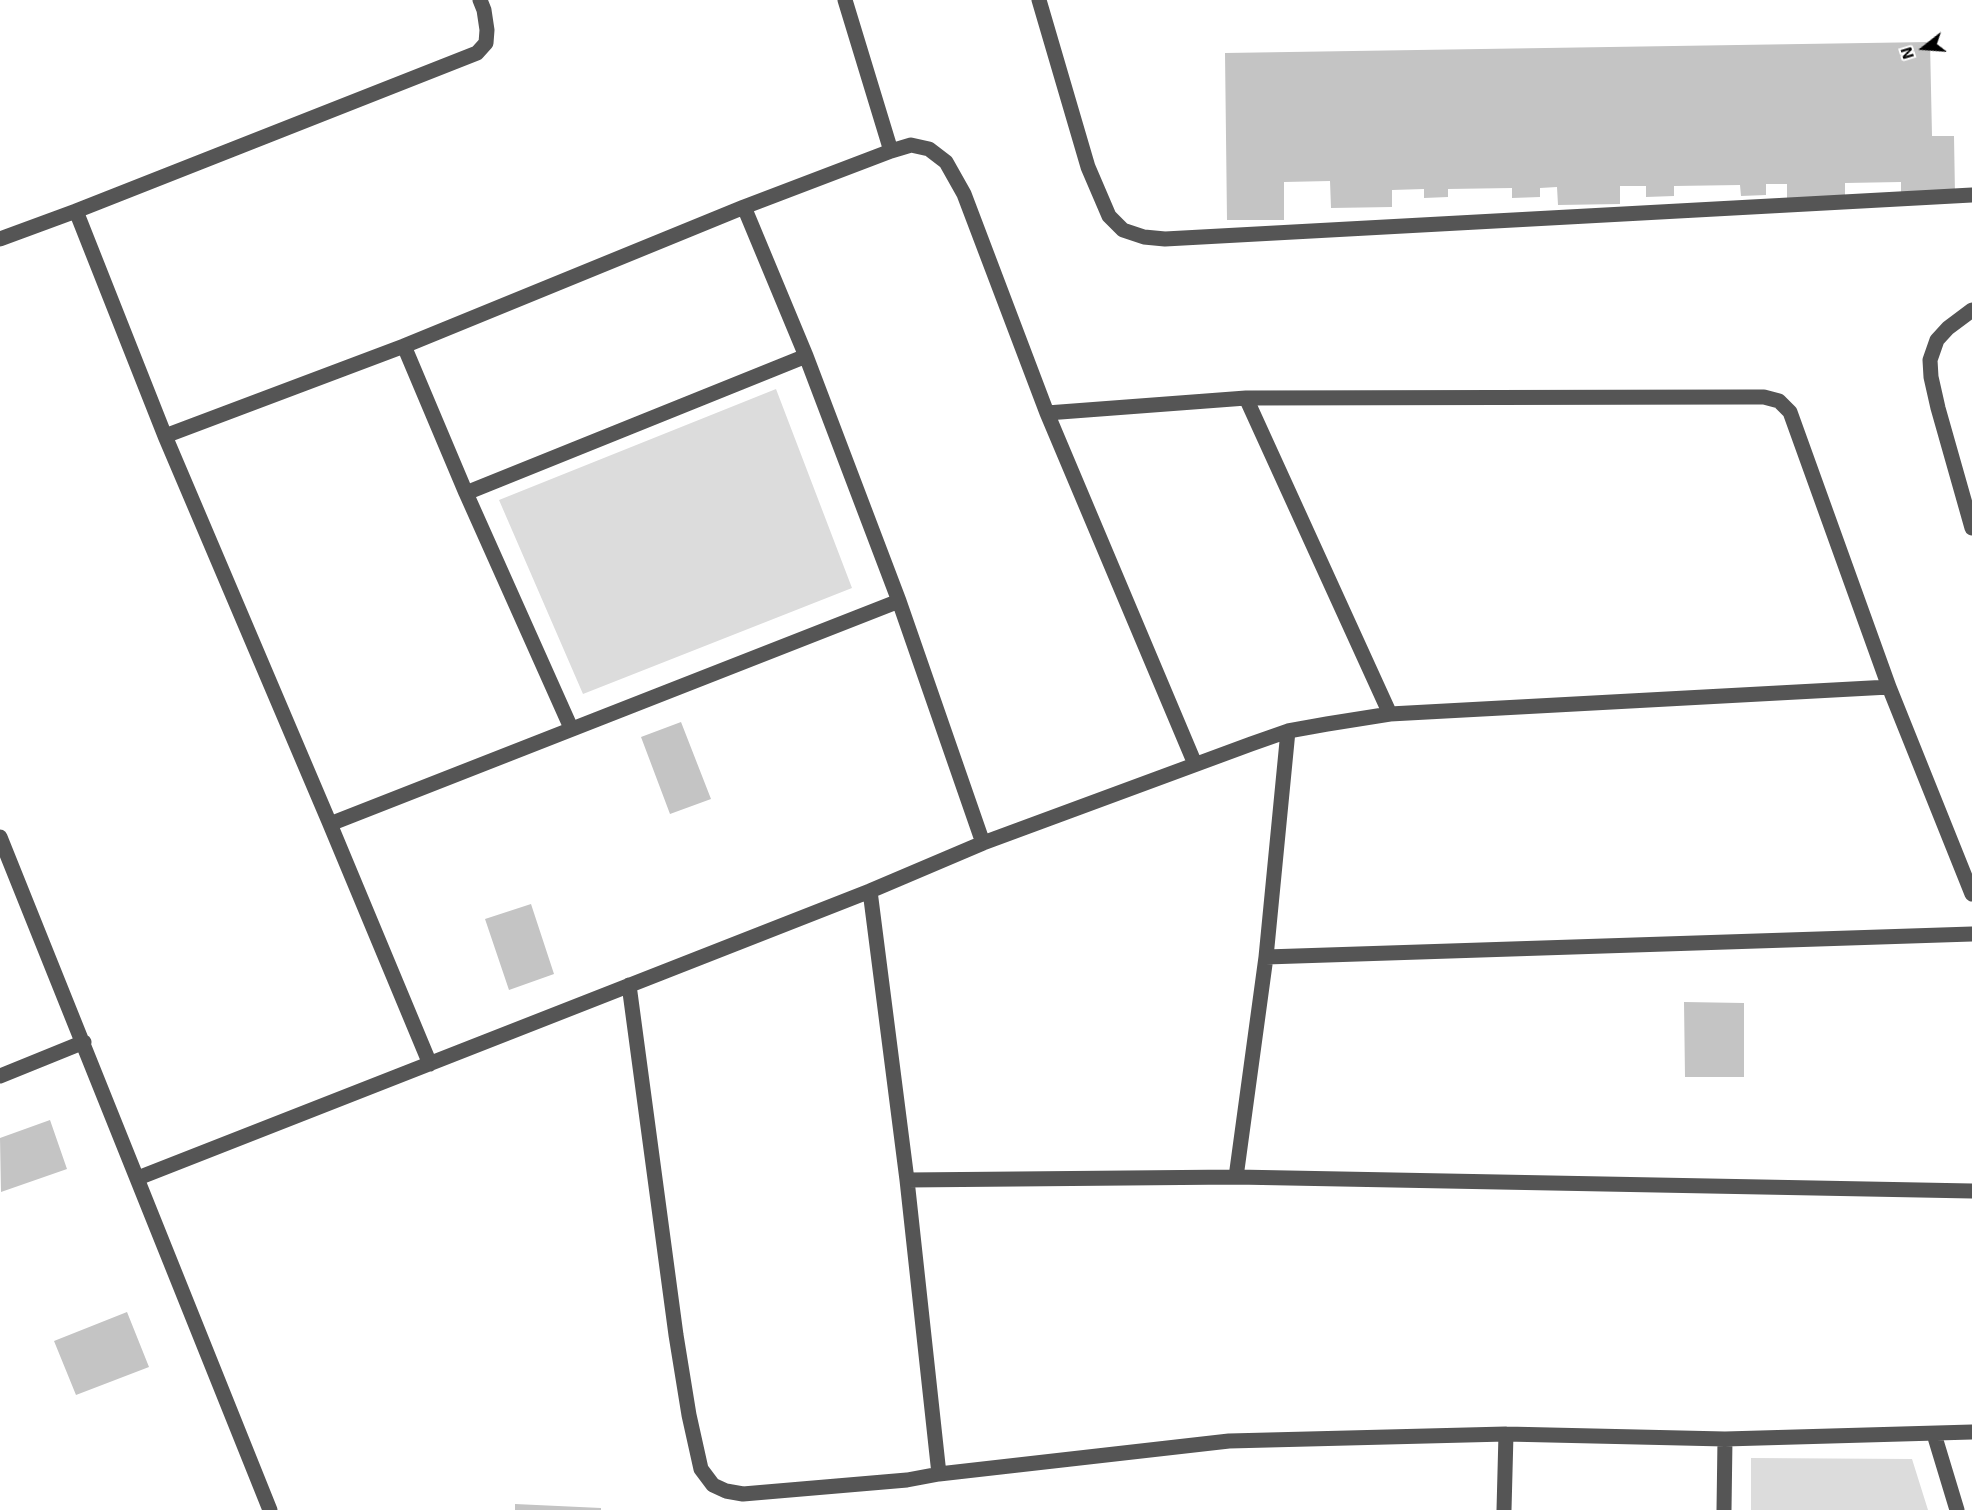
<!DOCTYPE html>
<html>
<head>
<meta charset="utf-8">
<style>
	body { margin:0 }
	#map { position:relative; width:1972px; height:1510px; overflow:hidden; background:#fff; font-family:"Exo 2",sans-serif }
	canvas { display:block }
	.north { position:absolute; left:1894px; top:18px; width:60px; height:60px; -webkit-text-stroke:4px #fff; paint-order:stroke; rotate:253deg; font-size:16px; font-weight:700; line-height:24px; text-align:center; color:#000 }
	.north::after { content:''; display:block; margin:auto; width:21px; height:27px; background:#000; clip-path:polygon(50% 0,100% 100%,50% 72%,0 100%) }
</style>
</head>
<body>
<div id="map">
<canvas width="1972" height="1510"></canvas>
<div class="north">N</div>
</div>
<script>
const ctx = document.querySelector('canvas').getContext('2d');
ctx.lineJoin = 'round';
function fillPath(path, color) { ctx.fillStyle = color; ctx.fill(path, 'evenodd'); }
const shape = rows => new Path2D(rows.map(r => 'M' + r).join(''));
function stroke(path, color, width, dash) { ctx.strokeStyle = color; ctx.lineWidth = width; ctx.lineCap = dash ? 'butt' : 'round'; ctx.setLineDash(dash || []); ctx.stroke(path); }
const green = shape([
	[776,389,852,588,583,694,499,500],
	[1751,1458,1912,1459,1928,1510,1751,1510]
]);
const building = shape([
	[1930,42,1932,136,1954,136,1955,195,1901,195,1901,182,1845,183,1845,199,1787,200,1787,184,1766,184,1766,195,1741,196,1740,185,1674,186,1674,196,1646,197,1646,186,1620,186,1620,204,1558,205,1557,187,1540,188,1540,197,1512,198,1512,188,1448,189,1448,197,1424,198,1424,189,1392,190,1392,207,1331,208,1330,181,1284,182,1284,220,1227,220,1225,53],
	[681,722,711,799,670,814,641,737],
	[531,904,554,974,509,990,485,919],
	[1684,1002,1744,1003,1744,1077,1685,1077],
	[50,1120,67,1169,1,1192,0,1138],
	[127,1312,149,1367,76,1395,54,1341],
	[515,1504,601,1508,601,1510,515,1510]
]);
const minor = shape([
	[480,0,484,10,487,30,486,43,477,53,76,211,165,436,404,346,744,207,891,151,845,0],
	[1039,0,1088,167,1109,216,1123,230,1144,237,1165,239,1972,195],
	[891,151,911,145,929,149,946,162,964,194,1047,413,1195,764],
	[0,239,76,211],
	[1972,310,1948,328,1937,340,1930,360,1931,377,1938,408,1972,528],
	[404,346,466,493,806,356],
	[1246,398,1390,714],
	[1047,413,1246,398,1747,397,1764,397,1779,401,1790,412,1889,687],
	[165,436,330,824,899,601,806,356,744,207],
	[466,493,571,728],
	[899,601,983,843],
	[330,824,430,1064],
	[0,837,270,1510],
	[870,891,907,1180,939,1474],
	[1266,957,1972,934],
	[629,985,676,1335,689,1415,701,1469,713,1485,726,1491,743,1494,907,1480,939,1474,1229,1441,1506,1434,1725,1439,1972,1432],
	[0,1076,84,1042],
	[1236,1177,1266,957,1288,731],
	[138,1178,870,891,983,843,1251,744,1288,731,1327,724,1390,714,1889,687,1972,894],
	[907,1180,1236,1177,1972,1191],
	[1934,1434,1957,1510],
	[1504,1510,1506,1434],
	[1724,1510,1725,1439]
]);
fillPath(green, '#dcdcdc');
fillPath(building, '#c4c4c4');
stroke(minor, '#555', 15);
</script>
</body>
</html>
